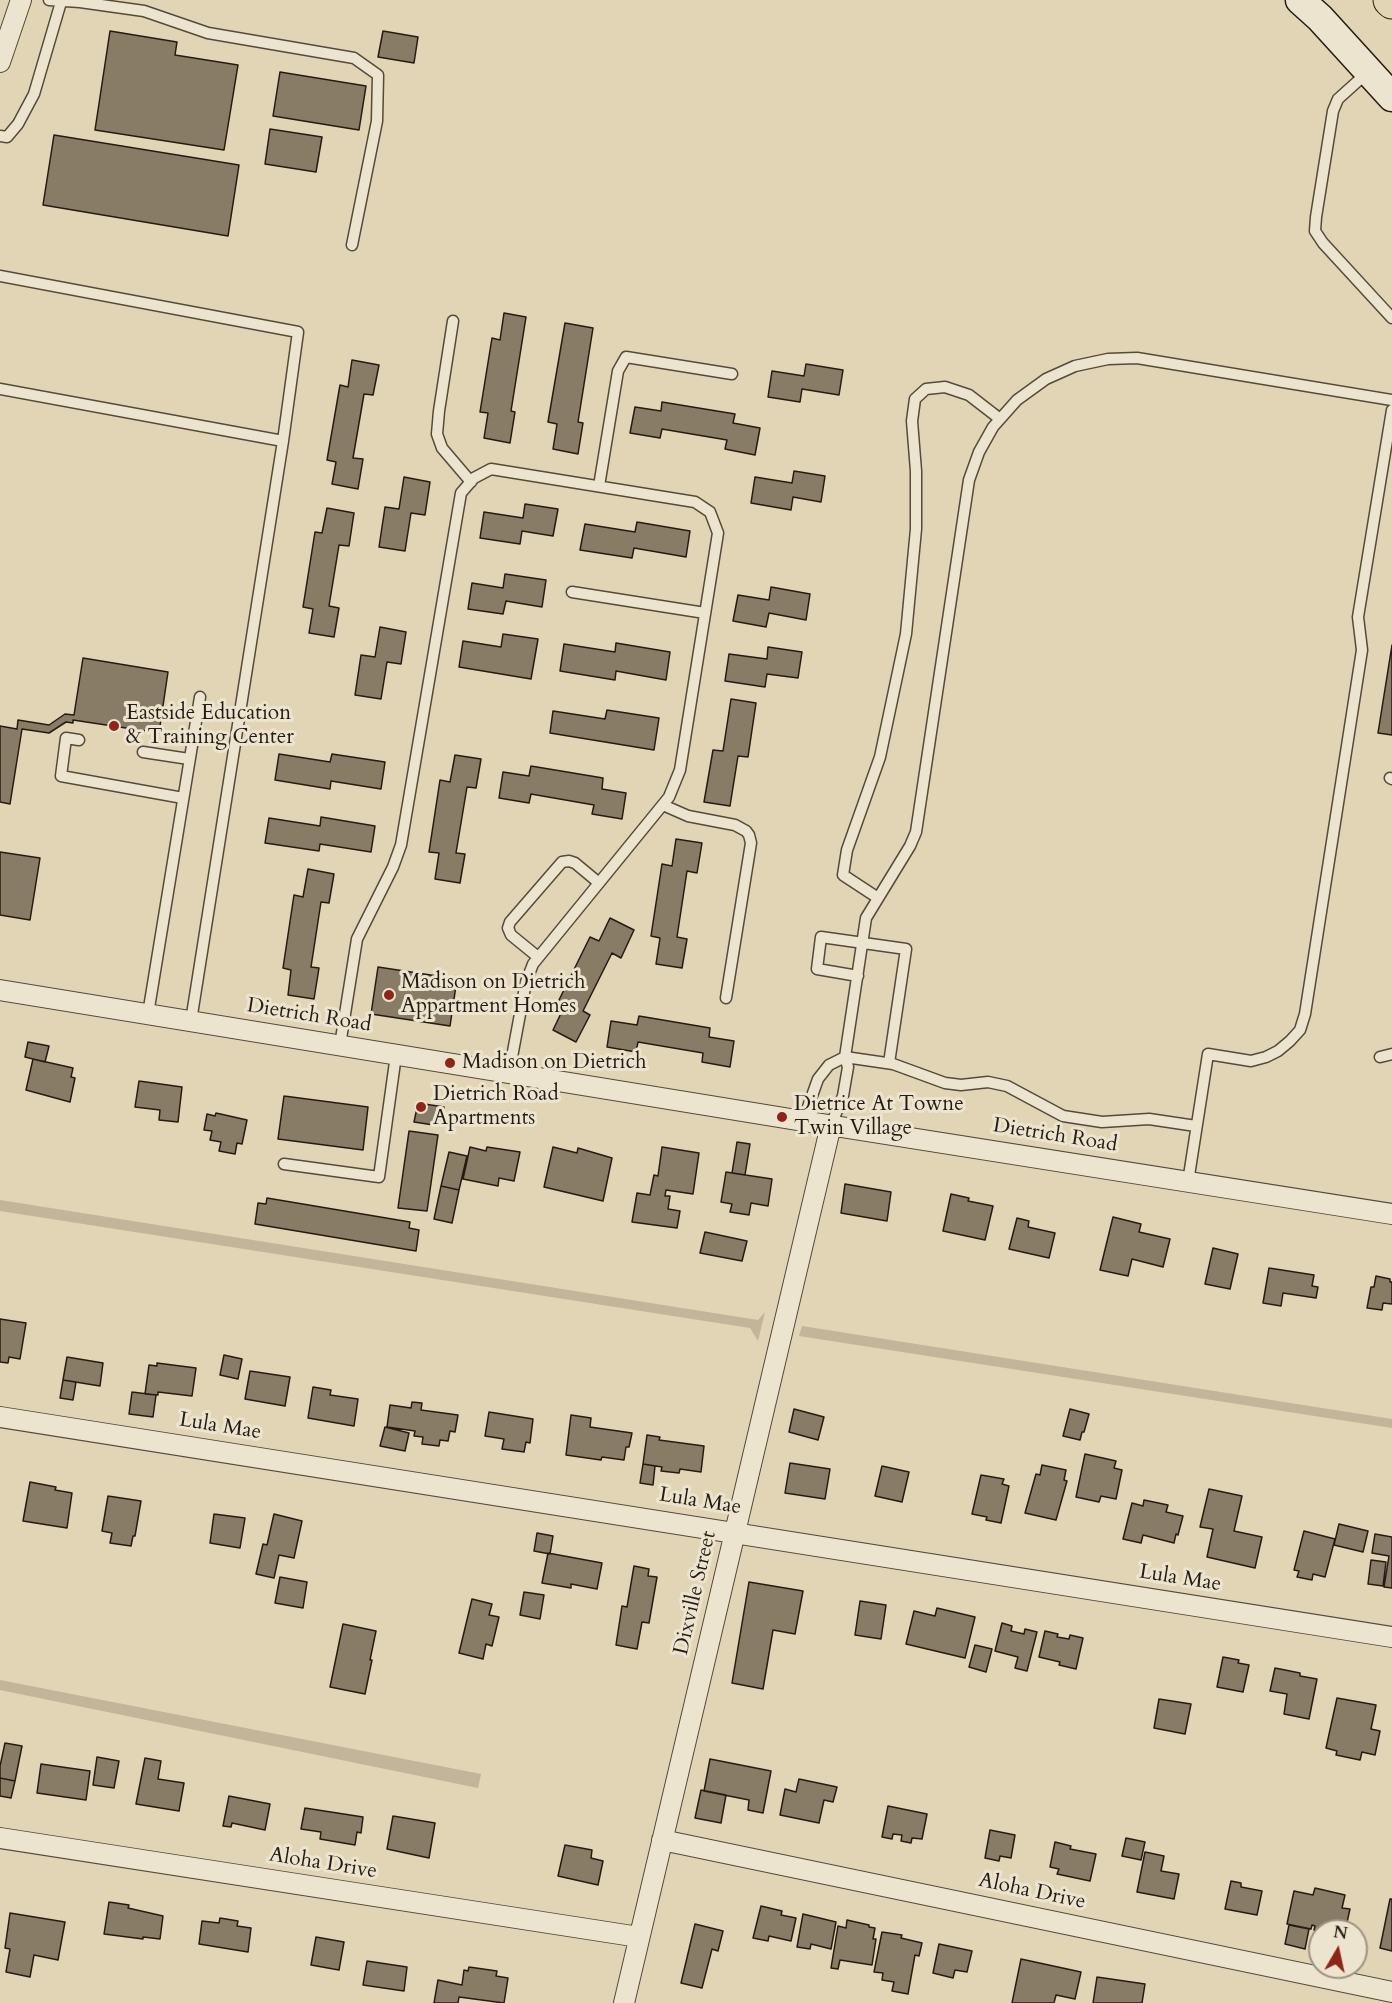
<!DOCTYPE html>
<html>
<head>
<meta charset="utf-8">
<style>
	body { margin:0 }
	#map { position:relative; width:1392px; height:2003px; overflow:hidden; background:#e2d5b5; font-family:Cardo,serif }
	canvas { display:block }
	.north { position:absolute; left:1308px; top:1919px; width:60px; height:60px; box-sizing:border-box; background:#ece4cf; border:2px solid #9d9483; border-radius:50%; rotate:9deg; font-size:16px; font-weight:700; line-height:24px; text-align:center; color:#261b12 }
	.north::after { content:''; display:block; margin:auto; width:21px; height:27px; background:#8f2418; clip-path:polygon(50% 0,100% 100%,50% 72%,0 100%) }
</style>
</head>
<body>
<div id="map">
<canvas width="1392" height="2003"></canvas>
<div class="north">N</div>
</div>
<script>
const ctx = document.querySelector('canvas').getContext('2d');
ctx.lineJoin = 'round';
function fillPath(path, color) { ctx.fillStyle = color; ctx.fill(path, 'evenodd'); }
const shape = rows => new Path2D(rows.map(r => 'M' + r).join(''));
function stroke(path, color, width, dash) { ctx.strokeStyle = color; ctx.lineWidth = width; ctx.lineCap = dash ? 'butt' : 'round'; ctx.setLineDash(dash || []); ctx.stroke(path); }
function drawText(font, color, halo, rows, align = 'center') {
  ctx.font = font + ' Cardo,serif'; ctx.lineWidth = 6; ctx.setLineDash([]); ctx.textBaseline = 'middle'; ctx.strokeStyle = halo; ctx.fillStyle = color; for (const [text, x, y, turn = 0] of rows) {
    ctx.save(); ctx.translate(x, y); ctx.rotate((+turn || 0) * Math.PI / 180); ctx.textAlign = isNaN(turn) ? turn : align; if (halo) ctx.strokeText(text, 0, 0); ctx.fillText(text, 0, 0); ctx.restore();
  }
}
const green = shape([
	[0,1200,758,1320,765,1312,758,1341,750,1328,0,1211],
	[802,1326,1392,1419,1392,1428,799,1336],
	[0,1680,481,1774,478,1788,0,1690]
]);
const building = shape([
	[110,31,177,42,175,55,238,65,224,150,95,130,110,31],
	[383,31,418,37,414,63,378,57,383,31],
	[280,72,366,86,359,130,273,116,280,72],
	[270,129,322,137,316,172,265,164,270,129],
	[54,135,239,165,228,236,43,205,54,135],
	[504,313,526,317,511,411,515,412,510,443,484,438,488,413,480,412,492,338,500,340,504,313],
	[565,323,593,328,578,422,583,423,578,454,553,449,557,424,548,422,565,323],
	[352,360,379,365,373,395,364,394,353,458,363,459,358,489,332,484,336,462,327,460,340,385,348,387,352,360],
	[806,364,843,370,839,395,802,389,800,402,768,397,772,371,804,376,806,364],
	[662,402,735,414,733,423,760,428,755,455,725,449,727,440,662,429,660,438,630,433,635,407,661,411,662,402],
	[794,471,825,476,821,502,793,497,791,510,751,503,755,477,792,483,794,471],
	[404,477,430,482,425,515,411,513,405,551,379,547,385,507,399,509,404,477],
	[525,504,558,509,553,536,522,531,520,544,480,538,484,512,523,518,525,504],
	[327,508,354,513,349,546,339,545,329,606,339,608,334,637,309,633,313,609,303,607,315,532,322,533,327,508],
	[637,522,690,531,686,557,634,548,632,558,580,550,585,524,635,532,637,522],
	[505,574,546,580,542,607,506,601,503,614,468,609,472,583,503,588,505,574],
	[771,587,810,594,806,620,769,613,766,627,733,621,738,595,769,600,771,587],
	[380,627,406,632,401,664,387,662,381,699,355,695,361,655,375,657,380,627],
	[503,634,538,639,531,679,459,667,463,641,501,647,503,634],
	[616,643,670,652,666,680,616,671,615,680,560,671,564,644,615,652,616,643],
	[1392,645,1392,735,1378,733,1392,645],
	[768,647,802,652,798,678,767,674,765,687,725,681,729,654,767,659,768,647],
	[83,658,168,672,159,733,73,720,73,723,66,722,49,733,22,729,10,804,0,802,0,726,17,729,18,720,49,725,65,714,74,715,83,658],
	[731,699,756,703,748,757,738,756,730,806,704,802,713,750,723,751,731,699],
	[607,710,659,718,654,750,550,733,553,711,605,719,607,710],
	[279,754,330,762,332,754,385,762,381,789,331,781,330,789,275,780,279,754],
	[455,755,481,759,476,788,467,787,456,853,465,854,460,883,435,879,439,853,429,852,440,780,450,782,455,755],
	[531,766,603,778,602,789,626,793,622,819,592,814,594,805,531,794,529,803,499,798,503,772,529,776,531,766],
	[321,817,375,826,371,852,320,844,319,851,265,843,269,818,320,826,321,817],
	[676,839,702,843,697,873,687,871,677,937,687,939,682,968,656,964,660,938,651,936,662,864,672,866,676,839],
	[0,852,40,858,30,920,0,915,0,852],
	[308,869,334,874,329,903,321,902,311,967,319,968,314,999,288,995,291,970,283,968,294,895,303,897,308,869],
	[610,918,634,930,621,958,612,953,583,1011,590,1015,576,1042,553,1030,564,1007,557,1004,590,937,599,941,610,918],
	[378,967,457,979,450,1026,371,1014,378,967],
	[639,1016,710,1028,709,1037,734,1041,730,1067,702,1062,703,1053,638,1042,636,1052,607,1047,611,1021,637,1025,639,1016],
	[28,1042,49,1046,45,1062,25,1057,28,1042],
	[33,1059,73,1068,71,1077,75,1078,70,1102,26,1090,33,1059],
	[139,1081,182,1087,178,1122,159,1120,160,1110,135,1107,139,1081],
	[284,1096,368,1107,363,1150,278,1139,284,1096],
	[418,1103,444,1107,440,1126,414,1122,418,1103],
	[216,1113,247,1120,242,1144,237,1143,235,1154,219,1151,221,1142,210,1140,212,1131,204,1130,207,1114,215,1116,216,1113],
	[409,1131,438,1135,427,1211,398,1208,409,1131],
	[737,1142,750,1144,745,1175,732,1173,737,1142],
	[470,1147,486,1151,487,1147,520,1152,514,1181,499,1178,498,1186,463,1179,470,1147],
	[553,1147,577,1153,578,1148,612,1158,603,1201,544,1187,553,1147],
	[662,1147,699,1153,693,1194,666,1190,665,1196,670,1196,668,1209,680,1211,677,1228,632,1222,637,1193,650,1195,654,1175,658,1176,662,1147],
	[449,1152,467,1156,459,1190,441,1186,449,1152],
	[726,1172,772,1179,768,1206,751,1203,749,1215,730,1212,732,1204,721,1202,726,1172],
	[845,1184,891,1192,887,1221,841,1213,845,1184],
	[441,1186,459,1190,452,1223,434,1219,441,1186],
	[951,1194,969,1198,968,1201,993,1206,985,1240,943,1231,951,1194],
	[267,1198,410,1222,409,1228,419,1230,416,1251,255,1224,258,1203,266,1204,267,1198],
	[1113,1217,1141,1224,1139,1232,1170,1239,1163,1267,1132,1259,1128,1276,1100,1270,1113,1217],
	[1017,1218,1029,1221,1028,1227,1055,1233,1049,1258,1009,1249,1017,1218],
	[705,1232,747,1241,742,1261,700,1253,705,1232],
	[1213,1248,1238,1254,1230,1289,1205,1284,1213,1248],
	[1269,1268,1314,1275,1312,1286,1318,1287,1316,1298,1283,1293,1281,1306,1263,1303,1269,1268],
	[1376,1276,1390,1279,1390,1282,1392,1282,1392,1304,1383,1303,1382,1310,1367,1308,1371,1287,1374,1287,1376,1276],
	[0,1319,26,1323,20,1359,9,1357,8,1363,0,1362,0,1319],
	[224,1355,242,1359,238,1379,220,1375,224,1355],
	[67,1357,103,1363,100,1386,63,1380,67,1357],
	[157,1363,196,1368,192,1396,158,1392,158,1395,145,1394,149,1365,157,1366,157,1363],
	[250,1371,290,1377,285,1406,245,1399,250,1371],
	[63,1380,76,1382,73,1400,60,1398,63,1380],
	[313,1387,331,1390,330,1395,358,1399,354,1426,308,1418,313,1387],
	[132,1392,156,1395,153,1417,129,1414,132,1392],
	[412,1402,422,1403,421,1410,458,1415,455,1432,450,1431,448,1441,440,1440,439,1446,422,1444,423,1437,414,1436,415,1431,387,1427,390,1405,411,1408,412,1402],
	[794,1409,824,1417,818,1440,789,1432,794,1409],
	[1070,1409,1089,1414,1084,1432,1082,1432,1080,1440,1063,1436,1070,1409],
	[489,1412,533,1419,530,1443,526,1442,524,1452,502,1449,504,1439,485,1436,489,1412],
	[571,1415,591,1418,590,1427,632,1433,629,1447,626,1447,624,1460,602,1457,601,1460,566,1455,571,1415],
	[385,1427,409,1433,405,1451,380,1446,385,1427],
	[647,1435,660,1437,659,1440,704,1446,701,1472,680,1469,679,1473,661,1471,662,1467,643,1464,647,1435],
	[1085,1454,1116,1461,1114,1468,1122,1470,1116,1499,1101,1496,1099,1502,1076,1497,1085,1454],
	[790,1463,830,1469,825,1499,785,1493,790,1463],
	[643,1464,655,1466,653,1485,640,1483,643,1464],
	[1042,1465,1066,1470,1064,1480,1067,1481,1056,1520,1025,1513,1036,1474,1040,1475,1042,1465],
	[882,1466,909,1472,902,1502,875,1496,882,1466],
	[981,1475,1004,1479,1002,1484,1009,1486,1001,1523,986,1520,987,1517,972,1514,981,1475],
	[30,1482,56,1487,55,1490,72,1493,67,1528,23,1521,30,1482],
	[1209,1489,1242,1496,1234,1531,1262,1537,1255,1568,1207,1557,1213,1529,1200,1527,1209,1489],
	[108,1496,141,1501,135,1536,133,1536,131,1546,110,1543,112,1533,102,1531,108,1496],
	[1144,1500,1168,1505,1166,1512,1183,1516,1178,1535,1176,1534,1174,1543,1143,1535,1141,1543,1123,1539,1132,1503,1143,1506,1144,1500],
	[214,1514,245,1518,240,1548,210,1543,214,1514],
	[274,1514,302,1521,294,1558,279,1555,274,1578,256,1574,263,1544,267,1545,274,1514],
	[1339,1524,1368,1531,1363,1552,1334,1545,1339,1524],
	[1304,1531,1335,1539,1325,1577,1313,1574,1312,1580,1297,1577,1299,1571,1294,1570,1304,1531],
	[537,1533,553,1536,550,1554,534,1551,537,1533],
	[1375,1534,1392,1537,1392,1588,1384,1587,1389,1556,1372,1553,1375,1534],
	[548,1553,602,1563,597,1589,571,1584,571,1588,542,1583,548,1553],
	[1371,1560,1386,1562,1383,1586,1368,1584,1371,1560],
	[634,1566,649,1569,648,1576,657,1577,649,1623,642,1622,637,1649,616,1645,622,1606,627,1607,634,1566],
	[280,1577,307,1582,303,1608,275,1603,280,1577],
	[749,1582,803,1591,795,1634,773,1630,763,1689,732,1683,749,1582],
	[524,1592,544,1595,540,1619,520,1615,524,1592],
	[472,1599,492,1604,489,1615,499,1617,492,1646,486,1644,483,1659,459,1653,472,1599],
	[860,1601,886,1605,881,1639,855,1635,860,1601],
	[937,1608,975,1617,965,1658,906,1644,914,1611,935,1616,937,1608],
	[1002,1623,1012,1626,1011,1631,1024,1634,1025,1629,1037,1632,1027,1671,1015,1668,1018,1657,995,1651,1002,1623],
	[343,1624,376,1631,370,1660,372,1660,365,1694,330,1687,343,1624],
	[1045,1631,1058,1634,1057,1637,1069,1639,1070,1635,1083,1638,1076,1669,1059,1665,1060,1662,1039,1657,1045,1631],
	[975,1645,992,1649,986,1672,969,1667,975,1645],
	[1223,1657,1239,1660,1238,1663,1249,1665,1243,1692,1217,1687,1223,1657],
	[1275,1668,1300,1673,1300,1676,1317,1679,1309,1719,1284,1714,1287,1694,1270,1691,1275,1668],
	[1337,1698,1376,1705,1371,1729,1380,1731,1375,1755,1362,1752,1360,1760,1336,1755,1337,1751,1326,1748,1337,1698],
	[1159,1699,1191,1704,1185,1734,1154,1728,1159,1699],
	[5,1743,22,1746,15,1781,0,1778,0,1766,5,1743],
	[97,1757,119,1761,114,1788,93,1785,97,1757],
	[145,1758,161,1761,158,1779,184,1783,179,1811,136,1804,145,1758],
	[710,1759,771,1771,763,1813,748,1810,749,1800,704,1791,710,1759],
	[41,1764,90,1771,86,1800,37,1793,41,1764],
	[0,1778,15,1781,11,1798,0,1796,0,1778],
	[799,1779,837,1787,833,1802,824,1800,819,1823,780,1815,785,1789,796,1792,799,1779],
	[701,1790,726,1795,721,1823,695,1818,701,1790],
	[229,1796,270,1804,265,1830,232,1823,231,1827,223,1826,229,1796],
	[888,1806,927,1814,922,1839,912,1838,911,1843,901,1841,902,1835,893,1834,892,1839,882,1837,888,1806],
	[305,1808,363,1817,361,1833,357,1832,355,1845,320,1839,321,1832,301,1829,305,1808],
	[393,1816,435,1823,429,1858,387,1849,393,1816],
	[990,1830,1015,1835,1011,1858,1000,1856,999,1861,985,1858,990,1830],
	[1126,1838,1145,1842,1141,1860,1122,1856,1126,1838],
	[1055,1842,1071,1846,1070,1849,1096,1854,1090,1881,1057,1874,1059,1869,1050,1867,1055,1842],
	[565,1845,592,1850,591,1858,603,1861,598,1885,558,1876,565,1845],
	[1145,1852,1164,1856,1161,1871,1179,1874,1174,1899,1137,1892,1145,1852],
	[1231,1881,1241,1883,1241,1887,1262,1891,1257,1915,1225,1909,1231,1881],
	[1315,1888,1345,1895,1342,1908,1350,1909,1345,1931,1328,1929,1327,1931,1320,1932,1314,1930,1315,1926,1312,1925,1311,1929,1287,1924,1294,1891,1313,1895,1315,1888],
	[1390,1899,1392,1899,1392,1951,1380,1948,1390,1899],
	[109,1902,129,1905,128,1908,163,1916,160,1939,143,1937,143,1939,104,1934,109,1902],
	[761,1906,782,1911,781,1915,796,1918,791,1941,769,1936,768,1941,753,1938,761,1906],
	[10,1913,65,1922,58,1960,34,1955,30,1977,6,1972,10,1949,5,1948,10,1913],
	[803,1914,836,1922,831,1949,811,1944,810,1949,797,1947,803,1914],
	[220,1918,238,1921,237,1926,251,1928,248,1952,199,1944,202,1921,219,1923,220,1918],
	[847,1920,869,1925,869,1927,875,1928,873,1939,876,1939,872,1965,840,1960,838,1969,831,1968,838,1926,846,1928,847,1920],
	[695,1924,723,1931,718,1951,712,1949,702,1988,681,1983,695,1924],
	[1289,1925,1309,1929,1305,1949,1285,1944,1289,1925],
	[882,1932,902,1935,901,1938,922,1943,919,1956,915,1955,908,1994,892,1991,894,1982,882,1980,883,1973,874,1972,882,1932],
	[316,1937,344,1942,339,1970,311,1965,316,1937],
	[939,1944,972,1951,967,1972,955,1970,953,1978,933,1973,939,1944],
	[1021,1959,1081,1972,1075,1999,1056,1995,1054,2003,1012,2003,1021,1959],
	[367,1961,407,1967,404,1991,363,1985,367,1961],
	[469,1967,497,1971,496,1976,508,1978,504,2003,459,1997,458,2003,434,2003,438,1980,462,1985,464,1970,468,1971,469,1967],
	[1097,1977,1145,1984,1142,2003,1093,2003,1097,1977]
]);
const lane = shape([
	[49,0,80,2,144,11,208,33,354,58,378,75,377,121,352,245],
	[1368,72,1338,99,1333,111,1316,217,1315,231,1323,243,1392,318],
	[0,136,7,137,18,124,34,94,61,2],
	[0,276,298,332,283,441,191,1021],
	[453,321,439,411,437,434,442,448,471,482],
	[0,389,283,441],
	[599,486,618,371,626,357,732,374],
	[572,592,705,613],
	[79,740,66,738,61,776,183,798],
	[143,752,189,759],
	[1390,778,1392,779],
	[663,805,688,816,735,825,746,831,749,835,751,843,726,998],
	[878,898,843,875,847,850,880,757,906,634,916,529,916,471,912,421,915,399,926,389,945,387,969,395,1000,419],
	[538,957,511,935,508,928,510,922,562,862,569,861,575,863,599,883],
	[858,976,817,969,821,937,906,949,889,1063],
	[148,1014,200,697],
	[340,1045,357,939,393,867,401,845,461,493,474,478,491,469,695,502,710,512,718,533,680,770,669,797,533,964,526,982,509,1073],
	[1380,1057,1392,1054],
	[803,1121,818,1079,829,1065,845,1057,893,1064,945,1083,961,1085,988,1082,1007,1086,1063,1116,1102,1122,1149,1119,1196,1126],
	[831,1125,843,1096,848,1067,845,1057,866,918,910,846,916,832,969,480,979,452,993,427,1017,400,1046,379,1075,366,1108,359,1137,358,1392,400],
	[284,1164,379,1177,396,1055],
	[1188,1182,1208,1054,1251,1061,1266,1057,1278,1051,1290,1041,1300,1030,1305,1014,1362,650,1358,617,1392,410]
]);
const street = shape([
	[0,62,21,0],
	[0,990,803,1121,1392,1214],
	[0,1417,1392,1637],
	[0,1838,639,1937],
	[662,1840,1392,1992],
	[624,2003,831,1125]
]);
const secondary = shape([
	[1300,0,1320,18,1392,97]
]);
const highway = shape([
	[1390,0,1392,2]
]);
const markers = [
	[114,726,6,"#8f2418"],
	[389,995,6,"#8f2418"],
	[450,1063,6,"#8f2418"],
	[421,1107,6,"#8f2418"],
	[782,1117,6,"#8f2418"]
];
const poiNames = [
	["Eastside Education",126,714],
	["& Training Center",126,738],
	["Madison on Dietrich",401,983],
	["Appartment Homes",401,1007],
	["Madison on Dietrich",462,1063],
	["Dietrich Road",433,1095],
	["Apartments",433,1119],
	["Dietrice At Towne",794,1105],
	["Twin Village",794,1129]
];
const streetNames = [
	["Dietrich Road",309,1016,9],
	["Dietrich Road",1055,1136,9],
	["Lula Mae",220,1427,9],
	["Lula Mae",700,1502,9],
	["Lula Mae",1180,1579,9],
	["Dixville Street",696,1593,-77],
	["Aloha Drive",323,1864,9],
	["Aloha Drive",1032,1892,12]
];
fillPath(green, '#c2b599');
fillPath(building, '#887c67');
stroke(building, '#261b12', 1.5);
stroke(lane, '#554a3b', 13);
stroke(street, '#554a3b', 22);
stroke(secondary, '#261b12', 31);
stroke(highway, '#261b12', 35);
stroke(lane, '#ece4cf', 10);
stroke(street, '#ece4cf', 20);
stroke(secondary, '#ece4cf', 28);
stroke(highway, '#e2d5b5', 33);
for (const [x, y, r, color] of markers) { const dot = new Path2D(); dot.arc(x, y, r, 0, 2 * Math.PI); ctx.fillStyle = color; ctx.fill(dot); stroke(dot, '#ece4cf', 2); }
drawText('21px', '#261b12', '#ece4cf', poiNames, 'left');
drawText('21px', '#261b12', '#ece4cf', streetNames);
</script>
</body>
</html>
